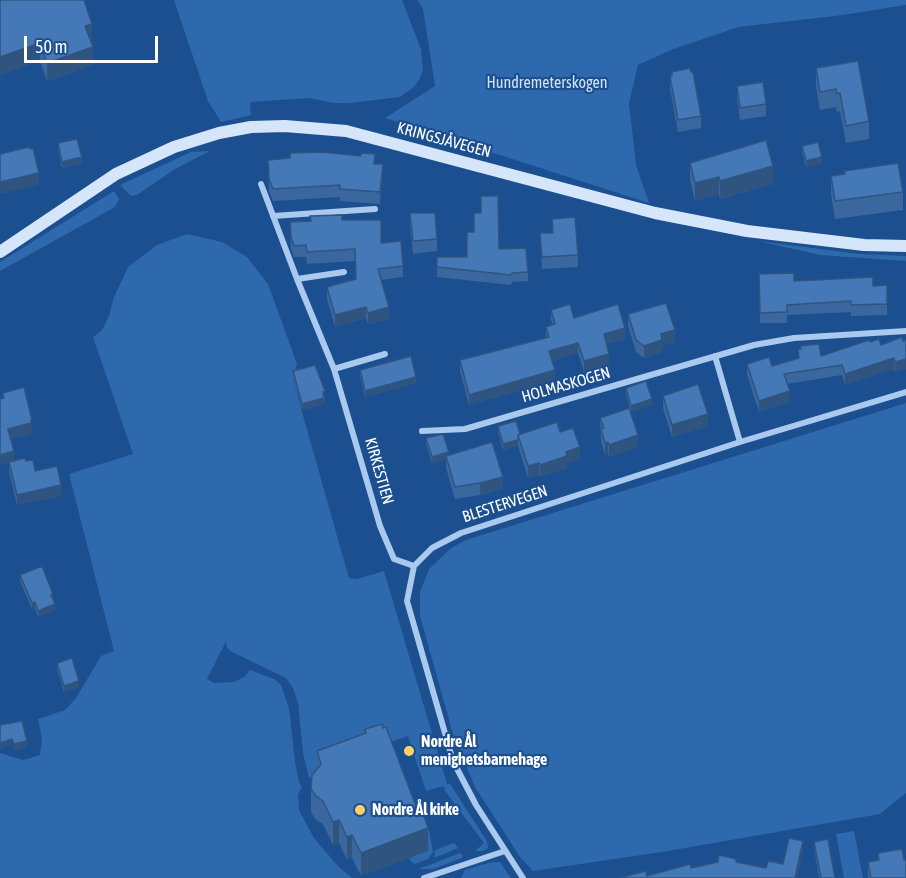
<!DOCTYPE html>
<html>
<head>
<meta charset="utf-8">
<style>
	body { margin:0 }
	#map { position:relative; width:906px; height:878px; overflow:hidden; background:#1b4f8f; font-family:"Asap Condensed",sans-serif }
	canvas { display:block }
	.scale { position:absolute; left:24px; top:36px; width:134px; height:27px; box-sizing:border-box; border:3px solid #fff; border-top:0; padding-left:8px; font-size:18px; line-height:21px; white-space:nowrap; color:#fff; -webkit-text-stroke:4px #1b4f8f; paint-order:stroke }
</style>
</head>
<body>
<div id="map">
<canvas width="906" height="878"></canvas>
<div class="scale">50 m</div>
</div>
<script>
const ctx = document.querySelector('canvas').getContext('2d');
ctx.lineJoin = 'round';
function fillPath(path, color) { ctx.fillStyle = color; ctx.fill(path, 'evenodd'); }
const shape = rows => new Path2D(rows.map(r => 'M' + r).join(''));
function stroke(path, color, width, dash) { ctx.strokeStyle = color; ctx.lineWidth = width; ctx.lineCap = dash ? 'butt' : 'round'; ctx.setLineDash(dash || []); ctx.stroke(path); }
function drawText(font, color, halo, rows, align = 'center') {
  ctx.font = font + ' "Asap Condensed",sans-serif'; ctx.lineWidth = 4.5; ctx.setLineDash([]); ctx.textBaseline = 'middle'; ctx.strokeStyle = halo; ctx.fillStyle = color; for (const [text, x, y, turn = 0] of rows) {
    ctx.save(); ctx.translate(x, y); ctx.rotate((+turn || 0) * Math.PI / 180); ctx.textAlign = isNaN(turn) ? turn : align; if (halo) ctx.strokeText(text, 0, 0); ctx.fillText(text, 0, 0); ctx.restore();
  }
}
const green = shape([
	[174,0,402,0,421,49,423,70,420,78,414,87,400,97,350,103,333,103,309,98,250,102,251,115,221,122,208,101],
	[417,0,906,0,906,5,843,15,738,27,671,50,638,65,629,103,636,165,649,203,385,118,435,86,423,9],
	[210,151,175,169,137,195,131,196,120,185,191,152],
	[114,191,119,199,115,207,0,271,0,262],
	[187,234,222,242,247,257,268,284,297,364,293,378,298,398,349,578,357,579,384,571,447,784,450,784,487,841,488,848,483,851,475,851,484,843,445,791,444,786,426,791,408,736,363,752,309,778,303,753,298,703,293,688,286,678,232,652,227,648,226,641,207,679,214,683,234,682,244,677,250,670,274,679,281,685,289,708,295,762,299,782,302,787,298,795,299,810,314,838,338,866,352,878,0,878,0,753,23,760,40,755,42,738,38,719,65,710,76,698,101,656,114,651,69,474,133,454,93,337,102,330,109,316,114,297,128,267,157,245],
	[758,241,859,254,906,256,906,261,820,255],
	[906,403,906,793,880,814,662,852,533,871,520,857,475,787,453,734,420,616,420,592,429,569,451,548,466,540],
	[424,829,429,830,433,852,428,859,414,864,409,859,412,857],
	[854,831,863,878,844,878,836,834],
	[454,843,458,848,434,858,435,850],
	[460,853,463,855,462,858,433,869,419,869],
	[492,862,500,862,511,878,461,878,465,870]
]);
const street = shape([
	[261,184,297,279,334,369,380,526,394,559,414,566],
	[273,216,375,209],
	[297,279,344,272],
	[715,356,740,442],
	[334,369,385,354],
	[422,431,465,429,754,345,794,338,906,331],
	[424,878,505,851],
	[523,878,476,805,453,761,407,601,414,566,432,548,461,533,740,442,906,392]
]);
const secondary = shape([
	[0,252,116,174,174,147,219,133,251,127,285,126,346,131,655,213,747,231,864,245,906,246]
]);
const wall = shape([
	[0,0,92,42,91,42,93,65,47,81,40,61,0,75],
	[816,68,869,121,869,139,846,143,840,111,837,112,836,107,820,110,816,86],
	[672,72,701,116,701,128,678,132,670,89,670,77,672,76],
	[737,86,766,104,766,116,740,120,737,98],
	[58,143,82,163,62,168,58,149],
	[802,146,822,163,806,167,802,152],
	[268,160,375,164,383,177,380,204,340,201,340,197,273,201,269,191],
	[690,163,773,184,720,199,719,194,695,201,690,180],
	[831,176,903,192,903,210,835,219,831,194],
	[410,213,437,239,437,251,413,254,410,225],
	[552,219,578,255,578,267,542,269,540,233,552,233],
	[342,220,381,243,403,266,403,277,381,280,389,319,368,324,366,318,335,327,327,299,327,287,356,279,355,261,307,264,306,257,294,257,291,249,290,222],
	[499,249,528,272,528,281,512,282,511,285,437,277,437,267,467,257],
	[759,274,794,281,873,286,887,304,887,315,851,316,851,312,787,315,787,323,760,323],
	[551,310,625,339,606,344,609,364,584,372,578,353,552,361,555,380,469,405,460,371,460,360,546,338,546,327,553,325,551,320],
	[628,314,675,342,662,346,662,352,644,358,636,352,628,326],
	[902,337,895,372,894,369,845,385,842,375,787,384,790,402,759,412,747,374,747,364,772,366,798,358,798,349,821,356,870,342,881,345],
	[360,370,416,383,365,397,360,376],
	[293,371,325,398,324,404,302,410,293,378],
	[626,388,652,405,631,412,626,394],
	[3,393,32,430,31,431,31,434,10,439,14,461,26,461,61,496,17,505,9,472,9,463,0,465,0,399,3,398],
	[663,396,708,426,672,437,663,408],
	[600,418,638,447,609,457,608,454,605,455,601,441],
	[498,426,520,434,560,432,580,459,567,463,567,468,540,477,539,475,528,478,518,446,503,450,498,432],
	[426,438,449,455,503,489,480,495,455,499,446,468,446,459,432,463,426,444],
	[20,575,53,600,55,610,38,617,35,608,32,609,20,581],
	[57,663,79,687,64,692,57,669],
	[365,729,428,851,361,876,352,858,347,860,339,843,333,845,323,824,316,820,311,812,311,789,317,769,317,751,365,733],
	[814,842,835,878,819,878,814,848],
	[878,853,906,878,868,878,868,862,878,860]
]);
const shadedWall = shape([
	[92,24,92,42,85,44,85,26],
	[40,43,40,61,0,75,0,57],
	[93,47,93,65,47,81,47,63],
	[82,157,82,163,62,168,62,162],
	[822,157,822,163,806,167,806,161],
	[383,164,383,177,380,204,380,192],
	[773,166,773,184,720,199,720,181],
	[39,173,39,185,0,194,0,182],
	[719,177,719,194,695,201,695,183],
	[366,307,366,318,335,327,335,315],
	[389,307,389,319,368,324,368,313],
	[625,328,625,339,604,345,604,334],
	[675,330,675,342,662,346,662,352,644,358,644,346,661,334],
	[578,343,578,353,549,362,549,351],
	[609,354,609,364,584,372,584,361],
	[894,358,894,369,845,385,845,374],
	[906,359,906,369,895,372,895,362],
	[555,370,555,380,469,405,469,395],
	[416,377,416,383,365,397,365,391],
	[790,391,790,402,759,412,759,401],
	[324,398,324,404,302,410,302,404],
	[652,399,652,405,631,412,631,406],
	[708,414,708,426,672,437,672,425],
	[32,420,32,430,31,431,31,434,8,440,8,429],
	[638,435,638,447,609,457,609,445],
	[518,440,518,446,503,450,503,444],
	[608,442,608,454,605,455,605,443],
	[580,447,580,459,567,463,567,468,540,477,540,465,566,452],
	[14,451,14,462,0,465,0,455],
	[449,452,449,458,446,456,446,459,432,463,432,457],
	[539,463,539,475,528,478,528,466],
	[503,477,503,489,480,495,480,483],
	[61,485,61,496,17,505,17,495],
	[35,602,35,608,32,609,32,603],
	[55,604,55,610,38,617,38,611],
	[79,681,79,687,64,692,64,686],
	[12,739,12,745,0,749,0,743],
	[27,741,27,747,14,751,14,744],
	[339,820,339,843,333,845,333,822],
	[428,828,428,851,361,876,361,853],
	[352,835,352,858,347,860,347,837],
	[803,841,803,852,797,878,795,878]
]);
const building = shape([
	[0,0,84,0,92,24,85,26,93,47,47,63,40,43,0,57,0,0],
	[858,61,869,121,846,126,840,93,837,94,836,89,820,92,816,68,858,61],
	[690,68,691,72,693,72,701,116,678,120,670,77,672,76,672,72,690,68],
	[763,82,766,104,740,108,737,86,763,82],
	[77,139,82,157,62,162,58,143,77,139],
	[766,140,773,166,720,181,719,177,695,183,690,163,766,140],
	[818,142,822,157,806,161,802,146,818,142],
	[29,147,30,149,33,148,39,173,0,182,0,154,29,147],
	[322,152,361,156,361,153,375,154,374,164,383,164,380,192,340,189,340,185,273,189,269,179,268,160,290,158,290,153,322,152],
	[898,163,903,192,835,201,831,176,845,174,844,171,898,163],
	[481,196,498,196,499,249,526,248,528,272,512,273,511,275,437,267,437,257,467,257,467,232,474,232,474,213,481,213,481,196],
	[410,213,435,213,437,239,413,241,410,213],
	[342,215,342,220,381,220,381,243,401,241,403,266,378,269,389,307,368,313,366,307,335,315,327,287,356,279,355,249,307,252,306,245,294,246,291,237,290,222,311,221,310,216,342,215],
	[575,217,578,255,542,257,540,233,553,233,552,219,575,217],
	[794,273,794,281,873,277,873,286,887,285,887,304,851,305,851,301,787,305,787,312,760,313,759,274,794,273],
	[666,303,675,330,661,334,662,340,644,346,636,340,628,314,666,303],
	[570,304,574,318,618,304,625,328,604,334,609,354,584,361,578,343,549,351,555,370,469,395,460,360,549,337,546,327,555,324,551,310,570,304],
	[902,337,903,341,906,340,906,359,895,362,894,358,845,374,842,365,784,374,790,391,759,401,747,364,769,357,772,366,799,358,798,349,801,349,800,346,819,344,821,356,869,340,870,342,879,339,881,345,902,337],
	[411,356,416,377,365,391,360,370,411,356],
	[315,365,325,391,323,392,324,398,302,404,293,371,315,365],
	[646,381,652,399,631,406,626,388,646,381],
	[698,384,708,414,672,425,663,396,698,384],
	[24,387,32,420,31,420,31,423,8,429,14,451,0,455,0,399,4,398,3,393,24,387],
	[629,408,638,435,609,445,608,442,605,443,601,429,604,428,600,418,629,408],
	[516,421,520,434,518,435,518,440,503,444,498,426,516,421],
	[557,422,560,432,573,428,580,447,566,452,567,456,540,465,539,463,528,466,518,435,557,422],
	[443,434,449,452,432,457,426,438,443,434],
	[492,442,503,477,480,483,455,487,446,456,492,442],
	[25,458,26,461,33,460,35,471,57,466,61,485,17,495,9,462,25,458],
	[42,566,53,594,51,595,55,604,38,611,35,602,32,603,20,575,42,566],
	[72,658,79,681,64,686,57,663,72,658],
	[22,721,27,741,14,744,12,739,0,743,0,725,22,721],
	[382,724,383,728,386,727,419,814,423,813,428,828,361,853,352,835,347,837,339,820,333,822,323,801,316,796,311,789,312,775,321,764,317,751,366,733,365,729,382,724],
	[789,838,803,841,795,878,619,878,646,871,647,876,690,864,691,868,718,862,719,855,736,859,736,862,766,868,768,861,783,864,789,838],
	[828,839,835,878,821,878,814,842,828,839],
	[902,849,904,860,906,860,906,878,871,878,868,862,879,860,878,853,902,849]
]);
const markers = [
	[409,751,6,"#ffd166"],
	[360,810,6,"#ffd166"]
];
const parkNames = [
	["Hundremeterskogen",547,83]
];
const streetNames = [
	["KRINGSJÅVEGEN",444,140,15],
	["HOLMASKOGEN",566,385,-16],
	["KIRKESTIEN",379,471,74],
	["BLESTERVEGEN",505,504,-18]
];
const poiNames = [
	["Nordre Ål",421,742],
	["menighetsbarnehage",421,760],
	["Nordre Ål kirke",372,810]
];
fillPath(green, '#2e69ad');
stroke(street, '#a9c9ee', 6);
stroke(secondary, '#d6e6fa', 12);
fillPath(wall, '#3a679d');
fillPath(shadedWall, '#305480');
fillPath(building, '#4478b7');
stroke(building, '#305480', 1.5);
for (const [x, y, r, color] of markers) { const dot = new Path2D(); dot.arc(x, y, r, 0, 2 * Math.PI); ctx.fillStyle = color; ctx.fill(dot); stroke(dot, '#1b4f8f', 2); }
drawText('16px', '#cfe3fa', '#1b4f8f', parkNames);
drawText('16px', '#fff', '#1b4f8f', streetNames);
drawText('bold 16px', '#fff', '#1b4f8f', poiNames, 'left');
</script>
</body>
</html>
